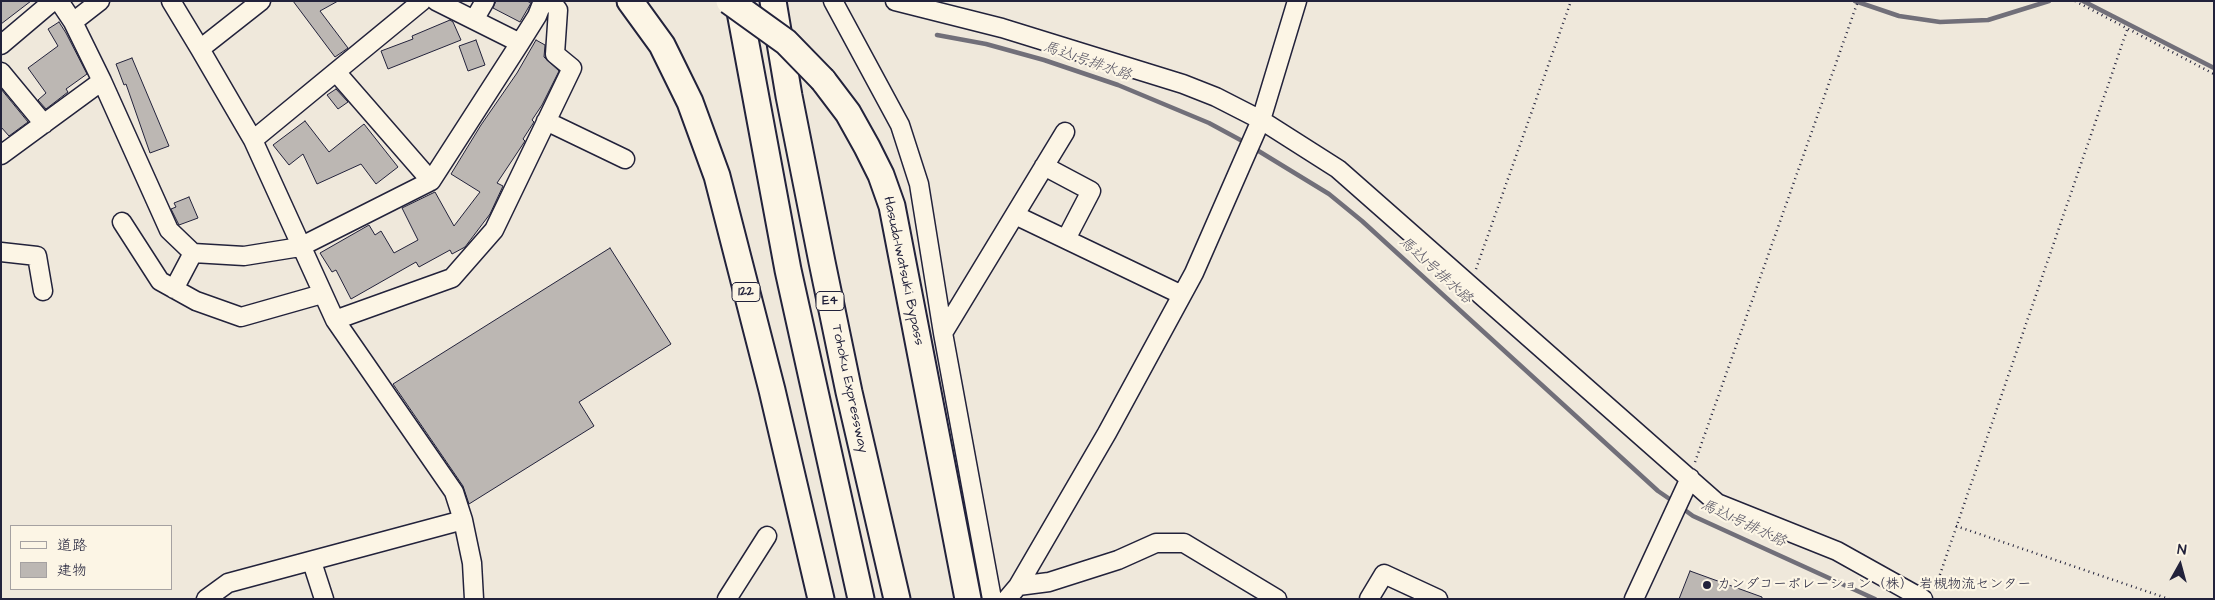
<!DOCTYPE html>
<html>
<head>
<meta charset="utf-8">
<style>
	body { margin:0 }
	#map { position:relative; width:2215px; height:600px; overflow:hidden; background:#efe8db; font-family:"Architects Daughter","Klee One",sans-serif }
	canvas { display:block }
	.frame { position:absolute; inset:0; border:2px solid #22223b; pointer-events:none }
	.legend { position:absolute; left:10px; top:525px; width:162px; height:65px; box-sizing:border-box; background:#fcf5e5; border:1px solid #a5a1a1; margin:0; padding:6px 9px; list-style:none; font-size:15px; color:#22223b }
	.legend li { display:flex; align-items:center; gap:10px; height:25px }
	.legend b { width:25px; border:1px solid #a5a1a1 }
	.north { position:absolute; left:2155px; top:540px; width:50px; height:50px; -webkit-text-stroke:4px #fcf5e5; paint-order:stroke; rotate:7deg; font-size:14px; font-weight:700; line-height:20px; text-align:center; color:#22223b }
	.north::after { content:''; display:block; margin:auto; width:18px; height:22px; background:#22223b; clip-path:polygon(50% 0,100% 100%,50% 72%,0 100%) }
</style>
</head>
<body>
<div id="map">
<canvas width="2215" height="600"></canvas>
<div class="frame"></div>
<ul class="legend">
<li><b style="height:6px;background:#fcf5e5"></b>道路</li>
<li><b style="height:14px;background:#bcb7b3"></b>建物</li>
</ul>
<div class="north">N</div>
</div>
<script>
const ctx = document.querySelector('canvas').getContext('2d');
ctx.lineJoin = 'round';
const shape = rows => new Path2D(rows.map(r => 'M' + r).join(''));
function stroke(path, color, width, dash) { ctx.strokeStyle = color; ctx.lineWidth = width; ctx.lineCap = dash ? 'butt' : 'round'; ctx.setLineDash(dash || []); ctx.stroke(path); }
function fillPath(path, color) { ctx.fillStyle = color; ctx.fill(path, 'evenodd'); }
function drawText(font, color, halo, rows, align = 'center') {
  ctx.font = font + ' "Architects Daughter","Klee One",sans-serif'; ctx.lineWidth = 4.5; ctx.setLineDash([]); ctx.textBaseline = 'middle'; ctx.strokeStyle = halo; ctx.fillStyle = color; for (const [text, x, y, turn = 0] of rows) {
    ctx.save(); ctx.translate(x, y); ctx.rotate((+turn || 0) * Math.PI / 180); ctx.textAlign = isNaN(turn) ? turn : align; if (halo) ctx.strokeText(text, 0, 0); ctx.fillText(text, 0, 0); ctx.restore();
  }
}
const stream = shape([
	[1855,1,1899,16,1940,22,1988,20,2049,1],
	[2083,1,2214,68],
	[937,35,986,44,1044,60,1118,85,1209,123,1246,143],
	[1252,147,1329,194,1362,221,1658,491,1674,502],
	[1682,508,1693,516,1875,599]
]);
const building = shape([
	[1,1,31,1,1,24,1,1],
	[293,1,338,1,320,11,348,48,335,57,293,1],
	[496,1,527,1,531,3,520,22,493,8,496,1],
	[450,20,453,22,461,40,388,69,381,51,413,39,412,36,450,20],
	[59,22,66,33,87,74,66,89,68,92,46,109,38,100,46,93,28,68,58,46,48,29,59,22],
	[476,40,485,65,468,71,459,46,476,40],
	[536,40,545,45,544,57,559,71,542,105,532,120,534,122,523,139,525,141,497,183,503,186,490,214,465,247,452,254,450,250,419,267,416,262,351,299,336,270,332,272,320,253,369,225,375,235,381,231,394,253,418,240,402,208,435,192,454,226,480,192,451,174,481,125,517,73,536,40],
	[132,58,169,146,150,153,126,84,124,85,116,64,132,58],
	[1,89,28,122,9,136,1,127,1,89],
	[336,89,348,102,338,109,327,95,336,89],
	[305,121,329,152,364,124,398,167,376,184,361,164,317,184,303,154,289,165,273,145,305,121],
	[189,197,198,218,179,225,171,209,176,207,174,203,189,197],
	[610,248,671,344,579,402,594,426,469,504,463,486,393,384,610,248],
	[1690,571,1762,597,1762,599,1679,599,1690,571]
]);
const path = shape([
	[2075,1,2214,74],
	[1476,269,1571,1],
	[1695,462,1858,1],
	[1956,526,2169,599],
	[1935,589,2127,30]
]);
const minor = shape([
	[59,1,73,22,102,81,169,230,193,253,244,256,300,247,431,181,520,43,537,16,543,1],
	[171,1,200,49,253,140,335,320,454,492,463,520,472,563,474,599],
	[436,1,520,43],
	[833,1,900,125,919,184,943,333,992,599],
	[895,1,1002,28,1183,84,1216,97,1261,120,1338,169,1717,503,1837,551,1923,599],
	[474,20,485,1],
	[73,22,100,1],
	[1,45,53,1],
	[200,49,261,1],
	[1,72,44,124],
	[336,72,431,181],
	[546,121,625,159],
	[253,140,422,1],
	[1,155,102,81],
	[1044,166,1091,191,1066,239],
	[1015,215,1182,295],
	[122,222,160,281,196,301,241,317,322,294],
	[1,252,37,256,43,291],
	[174,289,193,253],
	[335,320,452,278,494,230,572,68,555,54,558,10,551,1],
	[943,333,1065,132],
	[312,562,324,599],
	[1018,586,1049,582,1118,560,1156,543,1184,543,1277,599],
	[206,599,228,583,463,520],
	[727,599,767,536],
	[1007,599,1018,586,1107,433,1194,273,1261,120,1297,1],
	[1369,599,1384,574,1438,599],
	[1634,599,1690,478]
]);
const highway = shape([
	[630,1,662,45,690,102,717,176,772,390,821,599],
	[738,1,788,270,861,599],
	[773,1,789,96,822,262,849,392,897,599],
	[823,80,848,113,867,147,881,175,892,206,968,599]
]);
const highwayBridge = shape([
	[729,1,786,42,823,80]
]);
const markers = [
	[1707,585,5,"#22223b"]
];
const shields = [
	[746,292,28],
	[830,301,28]
];
const shieldNames = [
	["122",746,292],
	["E4",830,301]
];
const streetNames = [
	["Hasuda-Iwatsuki Bypass",903,271,78],
	["Tohoku Expressway",849,389,78]
];
const poiNames = [
	["カンダコーポレーション（株） 岩槻物流センター",1717,585]
];
const waterNames = [
	["馬込1号排水路",1087,62,19],
	["馬込1号排水路",1435,271,42],
	["馬込1号排水路",1743,524,25]
];
stroke(stream, '#716f79', 4.5);
fillPath(building, '#bcb7b3');
stroke(building, '#22223b', 1);
stroke(minor, '#22223b', 21);
stroke(highway, '#22223b', 29);
stroke(path, '#22223b', 2.5, [1, 4]);
stroke(minor, '#fcf5e5', 18);
stroke(highway, '#fcf5e5', 25);
stroke(highwayBridge, '#22223b', 29, []);
stroke(highwayBridge, '#fcf5e5', 25);
for (const [x, y, r, color] of markers) { const dot = new Path2D(); dot.arc(x, y, r, 0, 2 * Math.PI); ctx.fillStyle = color; ctx.fill(dot); stroke(dot, '#fcf5e5', 2); }
for (const [x, y, w] of shields) { const box = new Path2D(); box.roundRect(x - w / 2, y - 9.5, w, 19, 4); ctx.fillStyle = '#fcf5e5'; ctx.fill(box); stroke(box, '#22223b', 1); }
drawText('bold 12px', '#22223b', null, shieldNames);
drawText('14px', '#22223b', '#fcf5e5', streetNames);
drawText('14px', '#22223b', '#fcf5e5', poiNames, 'left');
drawText('italic 15px', '#575564', '#fcf5e5', waterNames);
</script>
</body>
</html>
